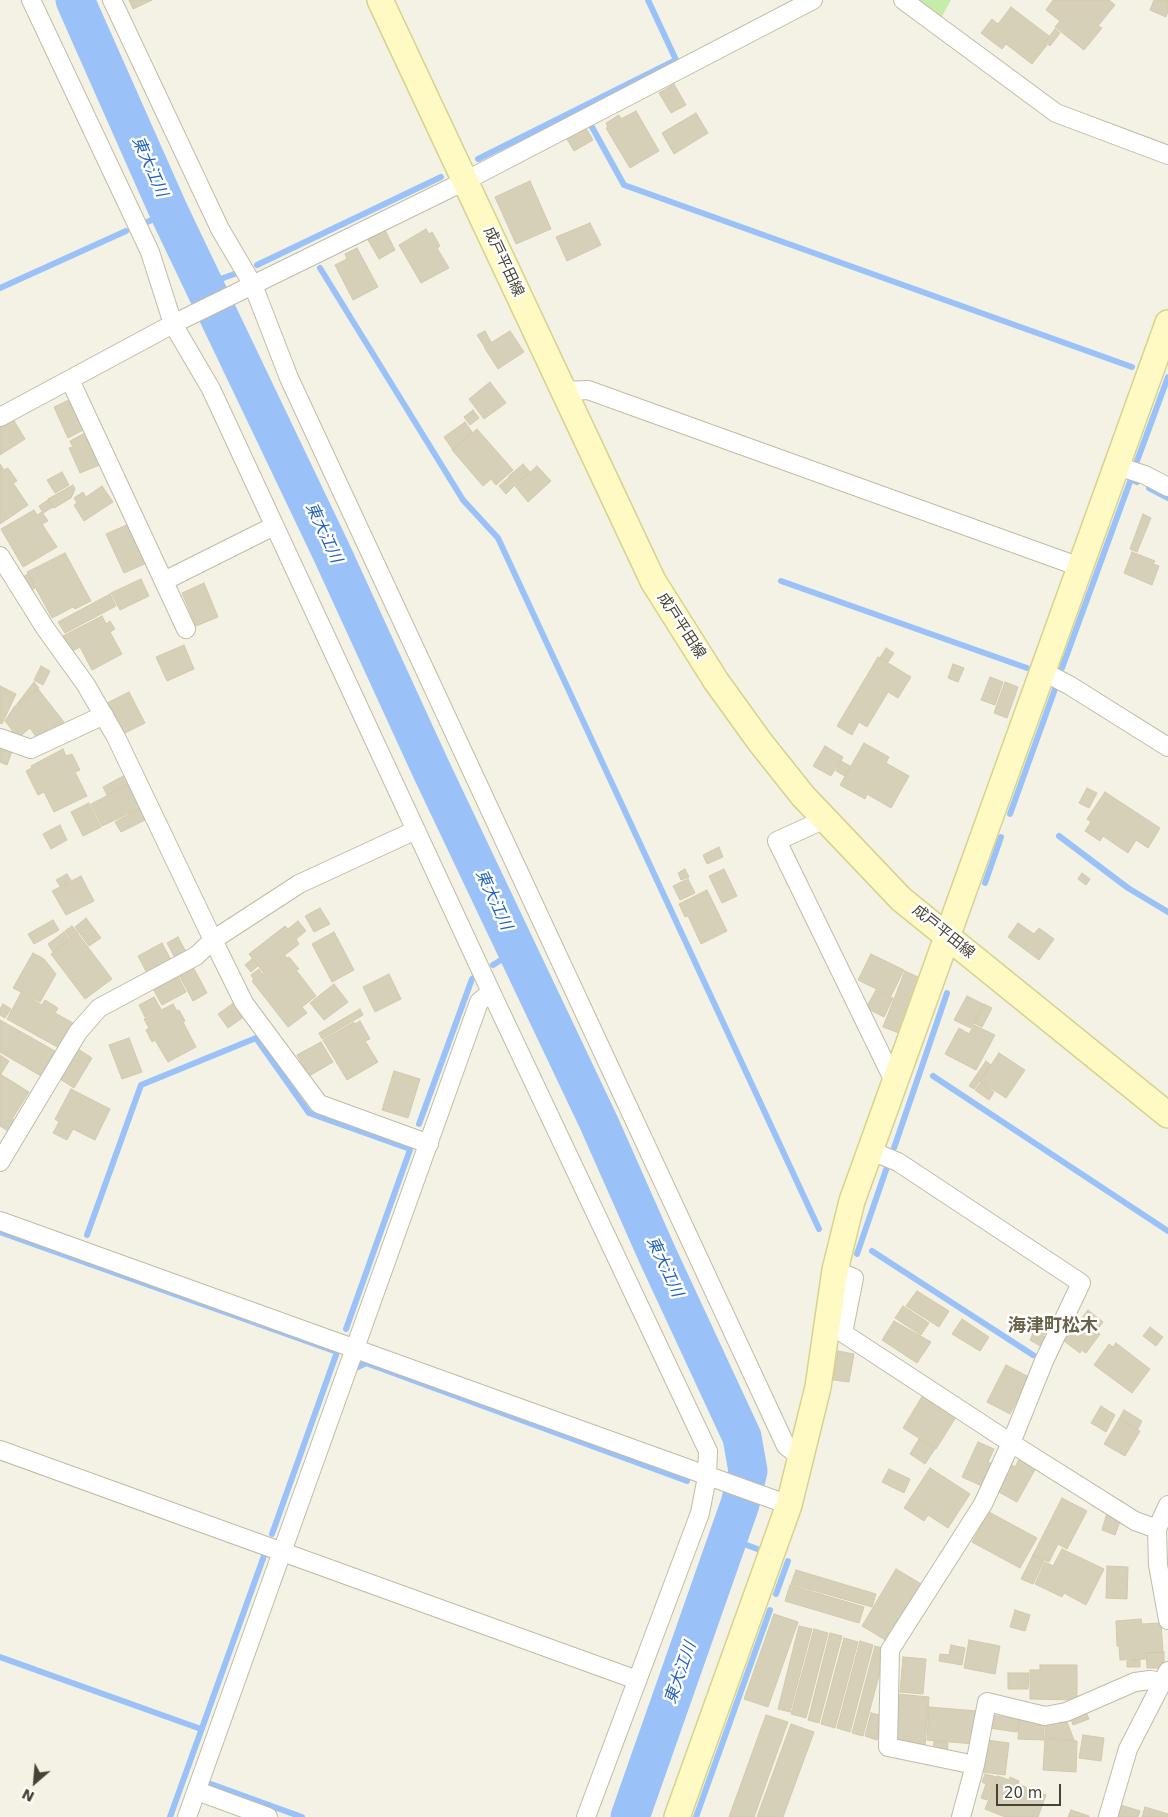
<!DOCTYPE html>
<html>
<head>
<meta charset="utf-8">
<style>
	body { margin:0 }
	#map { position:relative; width:1168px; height:1817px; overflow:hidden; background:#f4f2e4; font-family:"DejaVu Sans",sans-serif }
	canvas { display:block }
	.north { position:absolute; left:10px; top:1757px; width:50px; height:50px; -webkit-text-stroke:4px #fff; paint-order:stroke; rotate:207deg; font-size:14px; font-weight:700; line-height:20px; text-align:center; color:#474233 }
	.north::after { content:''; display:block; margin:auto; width:18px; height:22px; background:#474233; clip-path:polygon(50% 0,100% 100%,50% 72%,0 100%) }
	.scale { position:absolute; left:996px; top:1784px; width:65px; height:22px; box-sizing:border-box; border:2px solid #474233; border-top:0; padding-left:6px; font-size:15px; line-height:18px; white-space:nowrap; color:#474233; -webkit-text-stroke:4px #fff; paint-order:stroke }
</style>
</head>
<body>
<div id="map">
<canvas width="1168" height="1817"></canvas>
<div class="north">N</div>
<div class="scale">20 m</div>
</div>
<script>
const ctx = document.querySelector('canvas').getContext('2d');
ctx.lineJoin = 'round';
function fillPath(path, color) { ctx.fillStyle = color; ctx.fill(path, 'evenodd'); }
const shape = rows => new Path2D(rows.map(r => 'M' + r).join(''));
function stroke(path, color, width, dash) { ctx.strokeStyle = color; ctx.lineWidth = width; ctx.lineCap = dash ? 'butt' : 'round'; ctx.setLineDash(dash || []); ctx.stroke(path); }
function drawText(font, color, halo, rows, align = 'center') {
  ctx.font = font + ' "DejaVu Sans","Noto Sans JP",sans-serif'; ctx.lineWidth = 5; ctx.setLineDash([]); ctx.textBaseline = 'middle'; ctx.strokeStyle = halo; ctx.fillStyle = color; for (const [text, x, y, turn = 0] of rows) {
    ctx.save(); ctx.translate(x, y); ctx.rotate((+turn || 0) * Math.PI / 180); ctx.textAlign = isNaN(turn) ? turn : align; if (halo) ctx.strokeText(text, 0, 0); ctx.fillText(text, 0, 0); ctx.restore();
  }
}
const green = shape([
	[917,0,951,0,941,18]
]);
const stream = shape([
	[592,127,624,185,1132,367],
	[478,159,676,60,648,0],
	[145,223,169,212],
	[257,265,441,177],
	[320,268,463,500,498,538,819,1229],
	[204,285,237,273],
	[0,288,126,231],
	[1137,461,1168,377],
	[1149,488,1168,498],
	[781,581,1027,668],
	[1062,668,1131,479,1137,482],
	[1010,814,1055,689],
	[1059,836,1128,888,1168,912],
	[985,883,1001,837],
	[493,965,517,950],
	[933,1076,1168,1231],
	[419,1124,472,979,477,975],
	[894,1148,947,993],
	[0,1232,337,1352,272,1534],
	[87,1235,141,1085,256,1038,309,1113,410,1149],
	[872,1251,1033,1355],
	[857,1254,887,1167],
	[346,1329,411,1147],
	[358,1367,366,1363,687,1481],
	[728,1538,760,1550],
	[776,1594,788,1561],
	[0,1657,201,1729],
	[211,1784,302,1817],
	[170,1817,265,1553],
	[696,1817,770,1610]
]);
const river = shape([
	[75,0,169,212,331,551,431,769,599,1123,657,1254,742,1437,748,1471,740,1504,630,1817]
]);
const building = shape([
	[129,0,152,0,133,9,129,0],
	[1053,0,1109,0,1115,5,1098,26,1102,28,1084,50,1055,27,1060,21,1046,10,1053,0],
	[1154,0,1168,0,1168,11,1166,17,1150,10,1154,0],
	[1011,7,1049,36,1044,43,1047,45,1032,64,1006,44,1002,49,981,33,992,19,998,24,1011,7],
	[1055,29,1060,33,1050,46,1045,42,1055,29],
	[674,84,686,105,671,113,659,93,674,84],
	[636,111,659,151,630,168,606,128,608,127,606,123,619,115,621,119,636,111],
	[696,113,708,133,674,154,662,133,696,113],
	[583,123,593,140,574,151,564,134,583,123],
	[530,181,551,229,516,244,495,197,530,181],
	[590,223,601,245,567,261,556,237,590,223],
	[426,229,429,234,432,232,440,246,437,248,449,268,421,283,399,245,426,229],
	[385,230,395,250,379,259,368,240,385,230],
	[357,248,378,287,353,300,335,265,347,259,345,254,357,248],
	[485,331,491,342,484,346,477,335,485,331],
	[510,331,524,352,498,369,484,347,510,331],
	[490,382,506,403,484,419,469,399,490,382],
	[71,399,85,429,68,438,54,407,71,399],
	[473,410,479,418,470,425,464,417,473,410],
	[13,419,25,439,0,455,0,427,13,419],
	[465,422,472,432,453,450,444,437,465,422],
	[477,429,513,470,496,485,491,479,483,486,452,450,477,429],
	[87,432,102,464,80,473,69,448,73,447,70,441,87,432],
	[0,464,4,470,8,468,17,481,13,483,28,505,0,524,0,464],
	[523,464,530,472,516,484,509,476,523,464],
	[537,466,551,481,528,502,515,486,537,466],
	[62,472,69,485,55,493,47,480,62,472],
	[509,477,515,485,506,494,499,486,509,477],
	[73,485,75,489,71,498,54,508,48,499,73,485],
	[102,486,113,502,84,521,74,505,77,503,74,498,83,492,86,497,102,486],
	[48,500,53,507,43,513,39,506,48,500],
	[34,510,37,515,42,512,48,521,42,524,57,547,23,567,1,529,34,510],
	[1143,514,1151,518,1137,552,1130,549,1143,514],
	[129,524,147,563,124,573,106,534,129,524],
	[1132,552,1155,561,1153,564,1159,566,1152,585,1124,573,1132,552],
	[65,553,91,601,75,609,73,607,52,618,27,572,65,553],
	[28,574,35,588,30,591,23,577,28,574],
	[141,579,149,596,120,610,111,593,141,579],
	[204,583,218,617,196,626,182,593,204,583],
	[110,594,116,606,65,633,58,622,110,594],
	[102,616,106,624,110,621,115,629,110,632,122,654,92,670,80,647,71,652,63,636,102,616],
	[184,645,194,669,167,681,156,657,184,645],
	[886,648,894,653,888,662,880,658,886,648],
	[878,657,911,677,898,698,888,692,867,727,859,722,852,735,837,726,878,657],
	[953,664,964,668,958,682,948,678,953,664],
	[41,666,50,671,43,685,34,680,41,666],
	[990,677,1003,682,995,705,981,700,990,677],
	[34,682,39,688,17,704,34,682],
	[1005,682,1018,687,1007,718,994,713,1005,682],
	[0,686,16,694,2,724,0,723,0,686],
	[38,689,64,722,39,741,30,728,18,738,5,721,14,707,38,689],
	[129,692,145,723,123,734,107,703,129,692],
	[0,741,14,746,7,765,0,762,0,741],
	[864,743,889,757,886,763,909,776,891,808,867,794,865,799,840,785,864,743],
	[825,746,843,757,831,776,813,766,825,746],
	[63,749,66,756,72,754,80,770,75,772,87,796,54,812,44,792,38,795,26,771,32,768,31,766,63,749],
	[841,761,850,766,845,776,836,771,841,761],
	[125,775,130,783,107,795,103,787,125,775],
	[130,784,142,807,102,826,91,804,130,784],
	[1087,788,1097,793,1089,808,1079,803,1087,788],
	[1105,792,1160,828,1148,848,1136,840,1128,853,1103,836,1100,841,1085,831,1091,822,1087,819,1105,792],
	[89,803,101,827,83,836,71,812,89,803],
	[141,808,147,819,121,832,115,822,141,808],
	[60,825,67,840,51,849,43,834,60,825],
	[719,847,723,857,707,864,703,855,719,847],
	[685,869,689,877,681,880,678,873,685,869],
	[724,869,737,896,722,903,709,876,724,869],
	[1082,873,1090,879,1086,885,1078,879,1082,873],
	[67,874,71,880,60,886,56,880,67,874],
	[81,876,94,901,66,915,52,891,81,876],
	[688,879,695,893,680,900,673,886,688,879],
	[707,890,727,931,701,944,688,916,685,917,679,904,707,890],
	[320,908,330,924,314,932,305,916,320,908],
	[86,918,101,938,89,946,75,927,86,918],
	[53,920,59,930,34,944,28,934,53,920],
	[298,921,306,931,296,939,299,944,263,972,249,954,285,926,288,929,298,921],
	[1018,923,1034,934,1039,928,1054,939,1039,960,1008,937,1018,923],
	[72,926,78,933,70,939,65,931,72,926],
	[64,932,69,940,53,952,48,944,64,932],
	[334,932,354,970,332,982,312,944,334,932],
	[78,934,112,979,85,999,51,954,78,934],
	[178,937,186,952,175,958,167,943,178,937],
	[162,943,172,962,148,975,138,956,162,943],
	[33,953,44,959,56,974,40,1002,13,988,33,953],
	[871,954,904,970,891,996,858,980,871,954],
	[285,956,287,958,289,957,299,969,296,970,316,996,302,1007,307,1013,288,1027,252,981,254,980,251,975,259,969,262,974,285,956],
	[252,959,258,966,251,972,245,965,252,959],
	[192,965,207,993,193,1001,178,973,192,965],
	[905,971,920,978,899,1033,883,1027,905,971],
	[177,974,186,992,162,1005,152,987,177,974],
	[389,974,401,999,375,1012,363,987,389,974],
	[334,984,348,1002,324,1020,310,1003,334,984],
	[876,990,893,998,884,1017,866,1008,876,990],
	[21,993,42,1005,45,1000,58,1008,55,1013,73,1023,59,1048,7,1019,21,993],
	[967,996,983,1004,971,1028,954,1020,967,996],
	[154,997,161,1009,145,1017,139,1005,154,997],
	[235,1002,245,1016,228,1028,218,1014,235,1002],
	[3,1004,11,1009,5,1018,0,1015,0,1009,3,1004],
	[173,1004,177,1011,179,1010,185,1021,183,1022,196,1047,168,1062,155,1040,152,1042,146,1030,149,1028,144,1019,173,1004],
	[984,1004,992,1008,982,1027,974,1023,984,1004],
	[360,1009,363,1015,322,1039,319,1033,360,1009],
	[0,1020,55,1051,41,1076,0,1052,0,1020],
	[360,1021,370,1039,365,1041,378,1062,347,1080,323,1040,354,1022,355,1024,360,1021],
	[974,1025,995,1035,976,1070,945,1054,959,1028,969,1034,974,1025],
	[129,1038,142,1072,122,1079,109,1045,129,1038],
	[321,1042,333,1062,309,1076,297,1055,321,1042],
	[75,1047,92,1058,74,1088,57,1077,75,1047],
	[999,1053,1025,1070,1006,1098,980,1081,999,1053],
	[0,1055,9,1061,1,1074,0,1074,0,1055],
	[986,1061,991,1065,974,1089,969,1086,986,1061],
	[394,1071,420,1079,408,1118,382,1110,394,1071],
	[0,1074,29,1092,12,1119,15,1121,8,1131,0,1126,0,1074],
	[981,1082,994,1092,989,1100,975,1090,981,1082],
	[71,1089,110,1109,95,1140,73,1129,67,1140,53,1133,59,1122,55,1119,71,1089],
	[917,1291,949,1311,939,1327,906,1306,917,1291],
	[903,1306,929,1323,921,1335,895,1318,903,1306],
	[1088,1310,1103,1322,1096,1331,1100,1334,1086,1353,1081,1350,1080,1353,1064,1341,1088,1310],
	[962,1319,989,1337,980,1351,952,1334,962,1319],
	[894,1321,931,1342,917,1363,882,1340,894,1321],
	[1040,1324,1048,1328,1044,1335,1036,1331,1040,1324],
	[1150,1327,1163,1337,1156,1346,1143,1336,1150,1327],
	[1034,1331,1047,1338,1042,1347,1030,1340,1034,1331],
	[1116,1343,1150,1369,1132,1393,1094,1365,1109,1344,1113,1347,1116,1343],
	[838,1351,854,1354,849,1382,833,1380,838,1351],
	[1006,1365,1029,1377,1010,1414,987,1402,1006,1365],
	[923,1395,956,1417,936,1449,903,1428,923,1395],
	[1101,1406,1115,1415,1106,1432,1091,1423,1101,1406],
	[1124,1410,1142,1421,1138,1429,1119,1419,1124,1410],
	[1119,1419,1140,1431,1125,1456,1104,1444,1119,1419],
	[919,1439,935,1449,925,1464,910,1454,919,1439],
	[978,1442,994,1449,988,1462,994,1465,984,1487,962,1477,978,1442],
	[1020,1457,1037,1466,1017,1502,997,1491,1012,1465,1015,1467,1020,1457],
	[930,1468,970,1494,948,1528,928,1515,924,1521,904,1508,930,1468],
	[889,1469,910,1479,904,1493,882,1482,889,1469],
	[1062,1498,1087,1511,1067,1549,1058,1544,1049,1562,1033,1555,1062,1498],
	[989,1512,1037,1538,1020,1568,972,1542,989,1512],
	[1107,1513,1121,1519,1115,1535,1102,1530,1107,1513],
	[1062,1549,1104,1569,1086,1605,1064,1593,1062,1597,1035,1584,1045,1562,1053,1566,1062,1549],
	[1033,1555,1044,1561,1033,1584,1021,1579,1033,1555],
	[1107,1566,1128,1567,1127,1599,1106,1598,1107,1566],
	[896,1569,923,1585,889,1642,862,1626,896,1569],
	[796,1570,876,1594,872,1607,791,1584,796,1570],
	[790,1585,864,1607,859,1623,785,1601,790,1585],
	[1015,1610,1030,1615,1025,1631,1010,1627,1015,1610],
	[774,1614,798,1622,768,1707,744,1699,774,1614],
	[1141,1619,1142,1624,1161,1623,1163,1652,1145,1653,1146,1659,1120,1660,1119,1646,1117,1646,1116,1621,1141,1619],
	[799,1626,812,1629,790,1712,778,1709,799,1626],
	[814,1629,828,1633,806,1718,791,1714,814,1629],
	[830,1633,842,1636,819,1723,808,1720,830,1633],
	[844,1638,858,1642,835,1728,821,1724,844,1638],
	[969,1640,1000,1646,995,1674,964,1668,969,1640],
	[860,1641,873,1645,850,1732,837,1728,860,1641],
	[951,1645,965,1648,962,1665,939,1661,940,1654,949,1655,951,1645],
	[875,1646,886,1649,863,1736,852,1733,875,1646],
	[1164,1652,1164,1668,1147,1668,1146,1653,1164,1652],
	[903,1657,926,1659,923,1694,900,1692,903,1657],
	[1140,1660,1140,1667,1127,1667,1127,1661,1140,1660],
	[1040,1665,1077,1665,1077,1700,1030,1699,1030,1670,1040,1670,1040,1665],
	[1008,1673,1029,1673,1028,1689,1008,1689,1008,1673],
	[897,1694,929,1697,925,1746,896,1743,898,1721,894,1720,897,1694],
	[929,1707,977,1711,974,1744,927,1740,929,1707],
	[1085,1710,1089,1719,1073,1725,1070,1716,1085,1710],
	[871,1713,884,1716,877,1740,865,1736,871,1713],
	[766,1715,788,1722,754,1817,729,1817,766,1715],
	[991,1715,1019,1719,1017,1732,989,1728,991,1715],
	[1019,1720,1044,1721,1044,1740,1018,1739,1019,1720],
	[1046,1721,1067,1722,1074,1740,1045,1738,1046,1721],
	[791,1724,814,1732,783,1817,757,1817,791,1724],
	[1083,1735,1104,1738,1101,1761,1079,1758,1083,1735],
	[1045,1739,1077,1741,1076,1772,1043,1770,1045,1739],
	[987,1740,1009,1743,1005,1775,983,1772,987,1740],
	[934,1741,948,1743,947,1753,933,1751,934,1741],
	[985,1774,997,1777,987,1800,981,1798,986,1784,982,1782,985,1774],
	[998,1776,1009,1780,1010,1777,1019,1781,1018,1784,1046,1795,1038,1817,1005,1817,985,1809,998,1776],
	[1121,1805,1140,1811,1138,1817,1117,1817,1121,1805],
	[1145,1807,1168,1814,1168,1817,1142,1817,1145,1807],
	[1071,1810,1089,1816,1089,1817,1068,1817,1071,1810]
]);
const street = shape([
	[31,0,150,252,173,324,211,389,491,992],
	[112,0,220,229,253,285,289,378,786,1446,802,1458],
	[903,0,1056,113,1168,155],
	[70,380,186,629],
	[564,391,588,390,1080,567],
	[0,417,173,324,465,181,813,0],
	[1117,466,1145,475,1168,487],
	[0,556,45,628,86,685,116,737,213,940,196,956,99,1008,78,1032,0,1162],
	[164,581,274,526],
	[1042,671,1069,685,1168,747],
	[0,738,31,749,104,715],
	[825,819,777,841,894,1081],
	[416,830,299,884,213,940,244,1003,319,1104,429,1144],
	[869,1150,898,1162,1081,1283,1044,1361,1011,1443,983,1504,890,1650,888,1747,975,1765],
	[0,1221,789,1505],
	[835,1270,854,1278,843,1333,1011,1443,1135,1521,1157,1529],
	[0,1450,637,1680],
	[1168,1505,1157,1529,1158,1565,1168,1620],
	[197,1791,268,1817],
	[187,1817,479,1002,491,992,708,1451,707,1477,700,1513,586,1817],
	[961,1817,975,1765,987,1702,1045,1716,1066,1712,1135,1682,1150,1680,1162,1682],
	[1108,1817,1128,1749,1168,1671]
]);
const secondary = shape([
	[380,0,653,581,716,681,760,742,803,796,901,899,1168,1115],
	[677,1817,789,1505,818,1387,835,1270,852,1201,1168,323]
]);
const streetNames = [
	["成戸平田線",503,262,65],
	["成戸平田線",681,626,57],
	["成戸平田線",943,932,39]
];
const waterNames = [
	["東大江川",149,167,66],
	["東大江川",323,533,65],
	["東大江川",493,900,65],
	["東大江川",664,1267,65],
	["東大江川",681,1673,-71]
];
const quarterNames = [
	["海津町松木",1053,1326]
];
fillPath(green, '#c3eda8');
stroke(stream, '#9ac2f8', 6);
stroke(river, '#9ac2f8', 39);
fillPath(building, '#d7d0b8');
stroke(building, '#d2c9ab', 1);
stroke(street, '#c0bca6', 20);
stroke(secondary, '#d8d28f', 28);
stroke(street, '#fff', 18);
stroke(secondary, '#fffac3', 25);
drawText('15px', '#474233', '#fff', streetNames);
drawText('italic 16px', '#2262be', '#fff', waterNames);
drawText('bold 18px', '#6b6349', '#fff', quarterNames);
</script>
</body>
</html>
